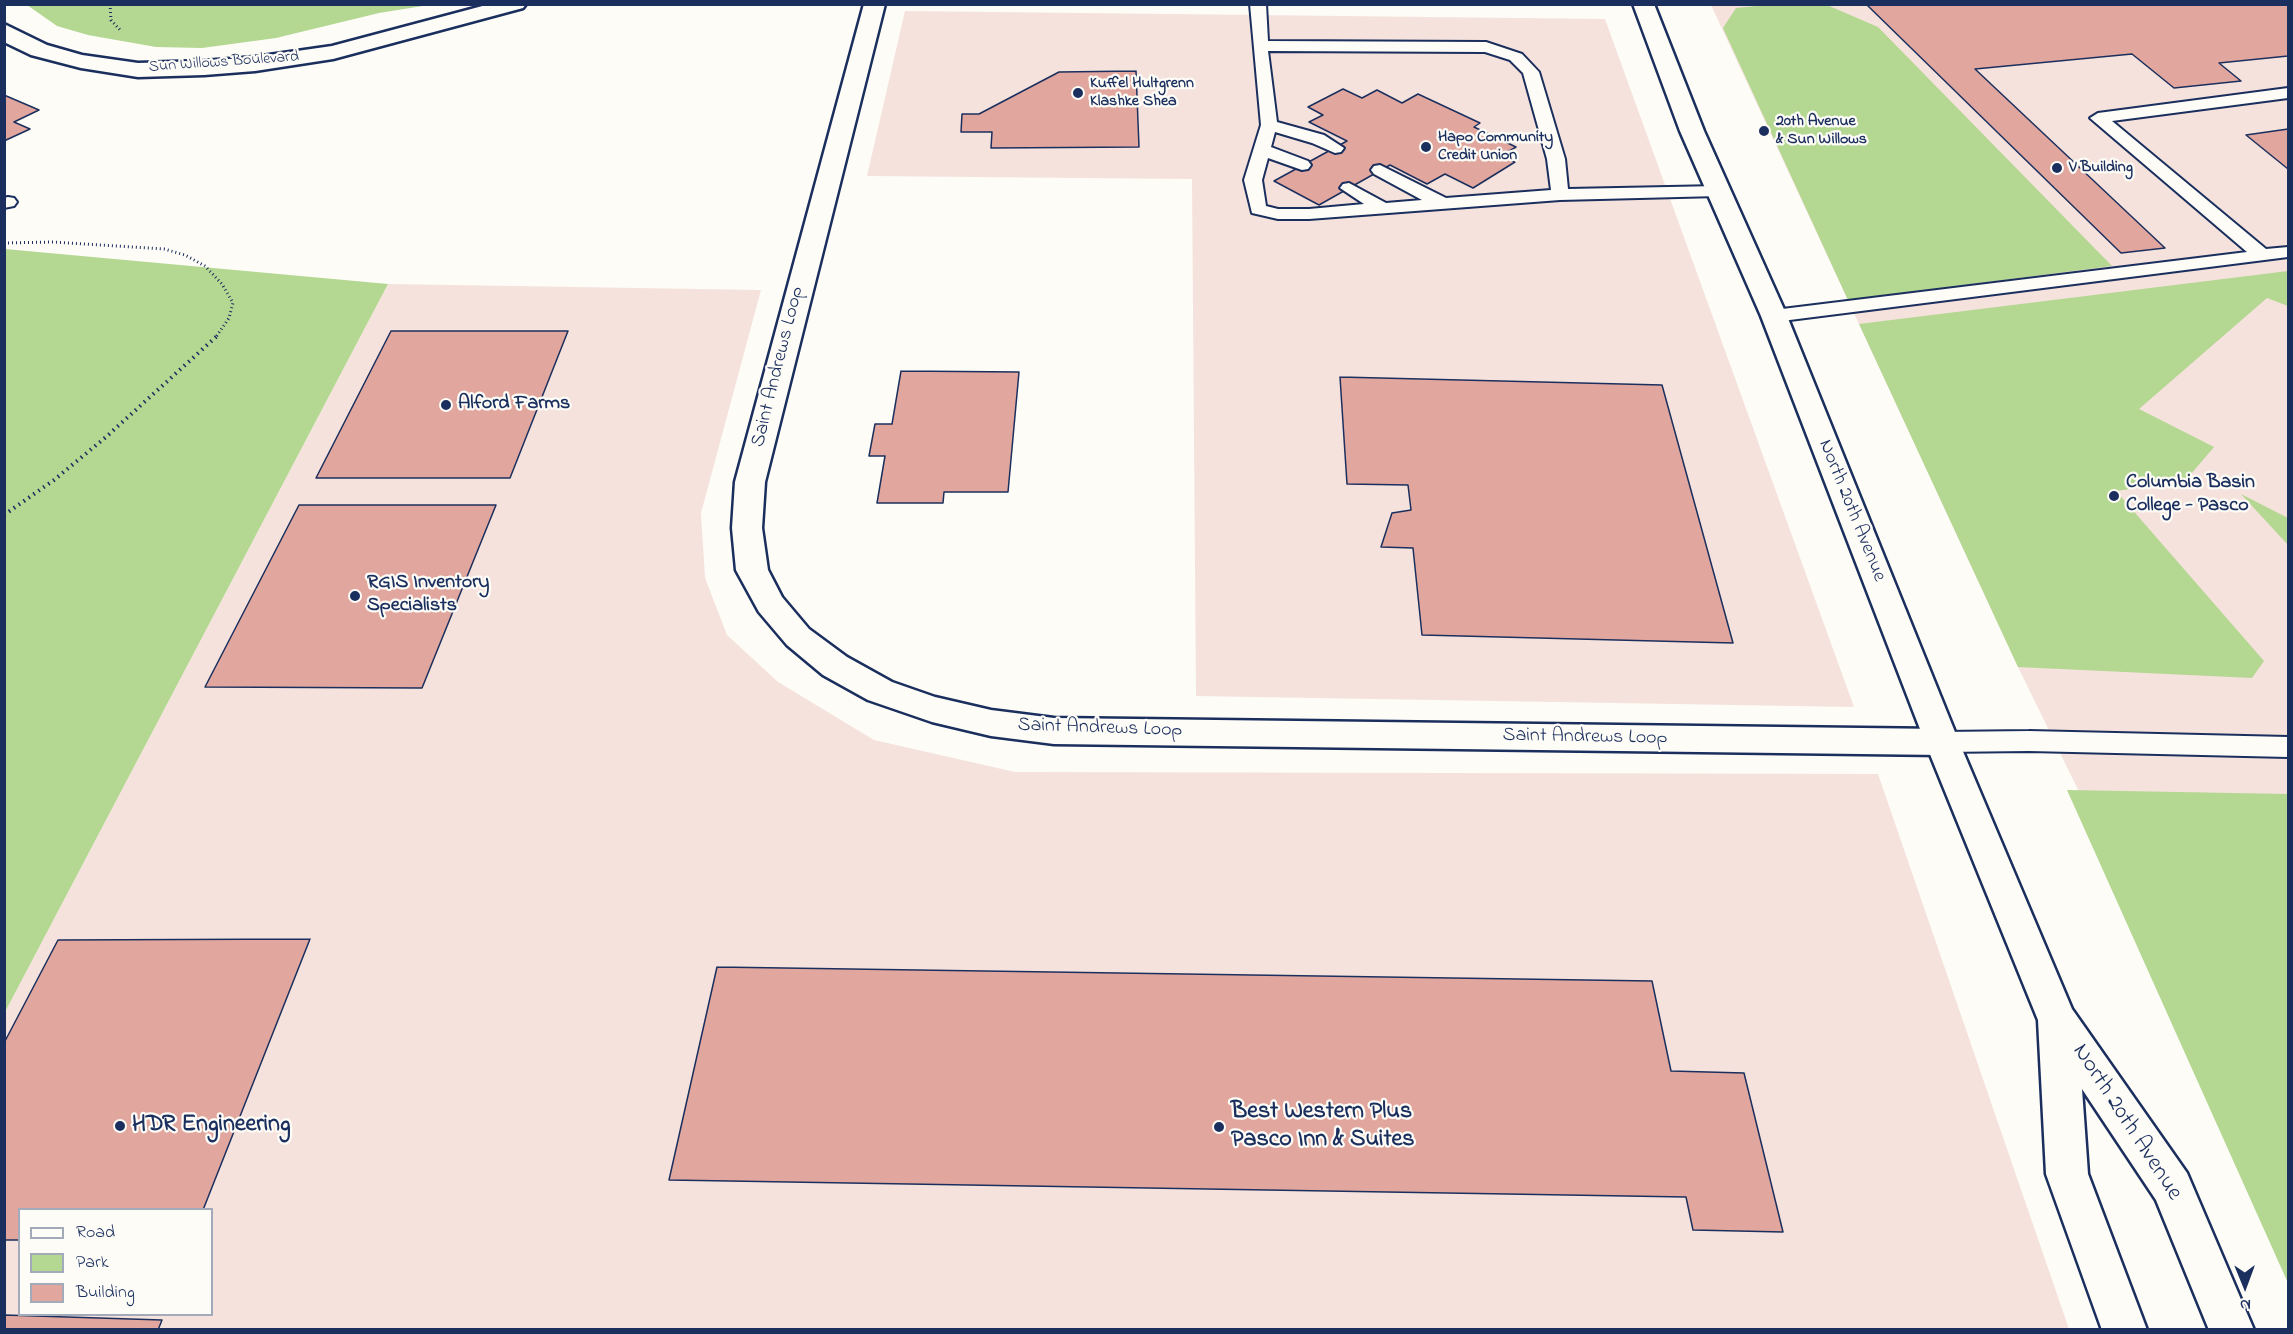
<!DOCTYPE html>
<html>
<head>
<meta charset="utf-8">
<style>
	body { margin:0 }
	#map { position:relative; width:2293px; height:1334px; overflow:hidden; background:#fdfcf7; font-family:"Indie Flower",sans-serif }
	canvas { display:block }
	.frame { position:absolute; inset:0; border:6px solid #1b2f5e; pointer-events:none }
	.legend { position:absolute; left:18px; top:1208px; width:195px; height:108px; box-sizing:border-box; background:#fdfcf7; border:2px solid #a3aaba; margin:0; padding:8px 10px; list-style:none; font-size:18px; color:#1b2f5e }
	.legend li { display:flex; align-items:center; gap:12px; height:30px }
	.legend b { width:30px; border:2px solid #a3aaba }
	.north { position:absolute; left:2215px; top:1256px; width:60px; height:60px; -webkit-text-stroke:4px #fdfcf7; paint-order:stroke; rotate:179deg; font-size:16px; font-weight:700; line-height:24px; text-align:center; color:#1b2f5e }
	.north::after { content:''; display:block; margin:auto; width:21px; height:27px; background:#1b2f5e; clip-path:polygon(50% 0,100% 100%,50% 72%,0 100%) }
</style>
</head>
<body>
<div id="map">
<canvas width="2293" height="1334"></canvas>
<div class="frame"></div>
<ul class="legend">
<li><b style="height:8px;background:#fdfcf7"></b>Road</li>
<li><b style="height:16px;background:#b4d792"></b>Park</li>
<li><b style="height:16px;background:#e1a79e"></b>Building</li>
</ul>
<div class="north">N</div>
</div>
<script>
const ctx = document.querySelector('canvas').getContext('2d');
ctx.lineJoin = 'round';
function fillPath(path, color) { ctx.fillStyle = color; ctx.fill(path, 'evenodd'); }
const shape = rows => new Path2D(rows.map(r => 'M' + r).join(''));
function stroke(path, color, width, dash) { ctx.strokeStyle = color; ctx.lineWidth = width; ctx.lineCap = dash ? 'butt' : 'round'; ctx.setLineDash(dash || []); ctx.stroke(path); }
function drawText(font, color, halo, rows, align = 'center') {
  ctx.font = font + ' "Indie Flower",sans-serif'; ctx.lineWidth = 4.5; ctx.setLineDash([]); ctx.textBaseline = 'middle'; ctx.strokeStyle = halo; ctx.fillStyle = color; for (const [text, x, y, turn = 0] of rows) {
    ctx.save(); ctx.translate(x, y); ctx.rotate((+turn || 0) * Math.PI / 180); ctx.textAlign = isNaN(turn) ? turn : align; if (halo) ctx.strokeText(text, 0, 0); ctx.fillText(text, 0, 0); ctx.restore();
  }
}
const built = shape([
	[1711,5,2288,5,2288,1219,2018,667],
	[905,11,1605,19,1854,707,1196,696,1192,179,867,176],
	[388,284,761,290,701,513,705,578,727,635,778,682,874,740,1015,772,1878,774,2069,1329,5,1330,5,1012],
	[20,1210,212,1210,212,1314,20,1314]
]);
const green = shape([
	[27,5,429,5,379,13,276,38,202,48,156,47,88,35,57,26],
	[1767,5,1827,5,1878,27,2112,266,1848,300,1723,28,1736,8],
	[5,249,388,284,5,1012,4,249],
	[2288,271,2288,306,2267,298,2139,409,2214,447,2185,481,2116,491,2264,661,2252,678,2018,667,1859,324],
	[2241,494,2288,518,2288,545],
	[2067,790,2288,794,2288,1283]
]);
const building = shape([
	[2288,4,2288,56,2219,63,2241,81,2174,88,2132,54,1975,69,2165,248,2121,253,1867,5,2288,4],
	[1136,71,1139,147,991,148,992,132,961,132,962,114,979,114,1059,72,1136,71],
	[1343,89,1362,98,1377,90,1402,103,1418,94,1480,123,1474,127,1516,147,1501,156,1515,162,1473,188,1445,174,1427,184,1390,165,1319,205,1274,181,1347,141,1309,122,1323,115,1308,107,1343,89],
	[4,95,39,110,14,122,30,129,4,141,4,95],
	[2288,129,2288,169,2246,135,2288,129],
	[391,331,568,331,510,478,316,478,391,331],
	[901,371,1019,372,1008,492,944,492,943,503,877,503,885,456,869,456,875,424,892,424,901,371],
	[1340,377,1662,385,1733,643,1422,635,1413,548,1381,547,1392,513,1411,510,1408,485,1347,484,1340,377],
	[299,505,496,505,422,688,205,687,299,505],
	[310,939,203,1210,20,1210,20,1240,4,1240,4,1043,58,940,310,939],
	[717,967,1652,981,1671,1071,1744,1073,1783,1232,1693,1230,1686,1197,669,1180,717,967],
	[4,1315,162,1320,158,1330,4,1330,4,1315]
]);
const pathFar1 = shape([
	[110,4,111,20,121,31],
	[4,243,54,242,164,249,185,255,205,266,222,284,233,303,229,318,216,337]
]);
const path = shape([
	[4,515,54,480,106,437,217,336]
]);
const lane = shape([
	[1250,4,1266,4,1268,41,1486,42,1522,54,1539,72,1565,159,1568,189,1719,186,1725,187,1728,191,1725,195,1719,196,1560,200,1309,219,1278,219,1252,213,1244,180,1261,125,1250,4],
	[1268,51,1485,52,1510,60,1523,73,1547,159,1551,190,1446,198,1380,165,1374,166,1371,170,1374,174,1422,200,1386,203,1349,183,1343,184,1340,188,1364,204,1309,209,1278,209,1266,206,1262,180,1268,158,1302,170,1308,169,1311,165,1308,161,1271,147,1275,132,1312,143,1335,153,1341,152,1344,148,1324,135,1277,122,1268,51],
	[2288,88,2288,98,2112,121,2266,249,2288,247,2288,257,1774,322,1767,320,1764,316,1767,312,1774,310,2247,252,2090,118,2098,113,2288,88],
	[8,197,14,198,17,202,14,206,4,208,4,198,8,197],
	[2029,731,2288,737,2288,757,2029,751,1942,752,1933,749,1930,742,1933,735,1942,732,2029,731]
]);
const street = shape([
	[864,4,885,4,765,482,762,528,768,570,782,597,809,629,847,657,892,682,935,697,991,710,1054,718,1942,729,1954,733,1959,742,1954,751,1942,755,1054,744,991,736,932,722,868,700,823,675,787,645,759,612,736,570,732,528,735,482,864,4]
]);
const secondary = shape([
	[490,4,526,4,523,8,333,59,255,71,204,75,138,77,81,68,31,55,4,42,4,24,47,45,82,55,138,63,204,61,255,57,332,46,490,4],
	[1633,4,1654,4,1704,131,1787,316,1959,742,2072,1009,2187,1173,2254,1330,2209,1330,2156,1200,2082,1089,2088,1174,2147,1330,2102,1330,2046,1174,2038,1020,1925,742,1761,316,1680,131,1633,4]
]);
const markers = [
	[1078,93,6,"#1b2f5e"],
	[1764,131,6,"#1b2f5e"],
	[1426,147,6,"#1b2f5e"],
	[2057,168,6,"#1b2f5e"],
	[446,405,6,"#1b2f5e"],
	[2114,496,6,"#1b2f5e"],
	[355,596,6,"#1b2f5e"],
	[120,1126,6,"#1b2f5e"],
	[1219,1127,6,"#1b2f5e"]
];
const farStreetnames = [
	["Sun Willows Boulevard",224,63,-4]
];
const farPoinames = [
	["Kuffel Hultgrenn",1090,84],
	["Klashke Shea",1090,102],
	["20th Avenue",1776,122],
	["& Sun Willows",1776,140],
	["Hapo Community",1438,138],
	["Credit Union",1438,156],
	["V Building",2069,168]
];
const streetNames = [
	["Saint Andrews Loop",779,367,-76],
	["North 20th Avenue",1851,511,68],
	["Saint Andrews Loop",1100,729,2],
	["Saint Andrews Loop",1585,738,1]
];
const poiNames = [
	["Alford Farms",458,405],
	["Columbia Basin",2126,484],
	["College - Pasco",2126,507],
	["RGIS Inventory",367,584],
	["Specialists",367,607]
];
const nearPoinames = [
	["Best Western Plus",1231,1113],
	["Pasco Inn & Suites",1231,1141],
	["HDR Engineering",132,1126]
];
const nearStreetnames = [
	["North 20th Avenue",2126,1123,57]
];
fillPath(built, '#f5e2dc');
fillPath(green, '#b4d792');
fillPath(building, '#e1a79e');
stroke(building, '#1b2f5e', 1.5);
stroke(lane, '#1b2f5e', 4);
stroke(street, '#1b2f5e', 5);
stroke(secondary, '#1b2f5e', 5);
stroke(pathFar1, '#1b2f5e', 3, [1, 3]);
stroke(path, '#1b2f5e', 4, [1.5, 4.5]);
fillPath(lane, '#fdfcf7');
fillPath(street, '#fdfcf7');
fillPath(secondary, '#fdfcf7');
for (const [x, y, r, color] of markers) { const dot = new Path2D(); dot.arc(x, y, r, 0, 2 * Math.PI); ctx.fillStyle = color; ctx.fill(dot); stroke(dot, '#fdfcf7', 2); }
drawText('16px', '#1b2f5e', '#fdfcf7', farStreetnames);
drawText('bold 16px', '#1b2f5e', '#fdfcf7', farPoinames, 'left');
drawText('20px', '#1b2f5e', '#fdfcf7', streetNames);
drawText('bold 20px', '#1b2f5e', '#fdfcf7', poiNames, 'left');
drawText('bold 24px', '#1b2f5e', '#fdfcf7', nearPoinames, 'left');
drawText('24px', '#1b2f5e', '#fdfcf7', nearStreetnames);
</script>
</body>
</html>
